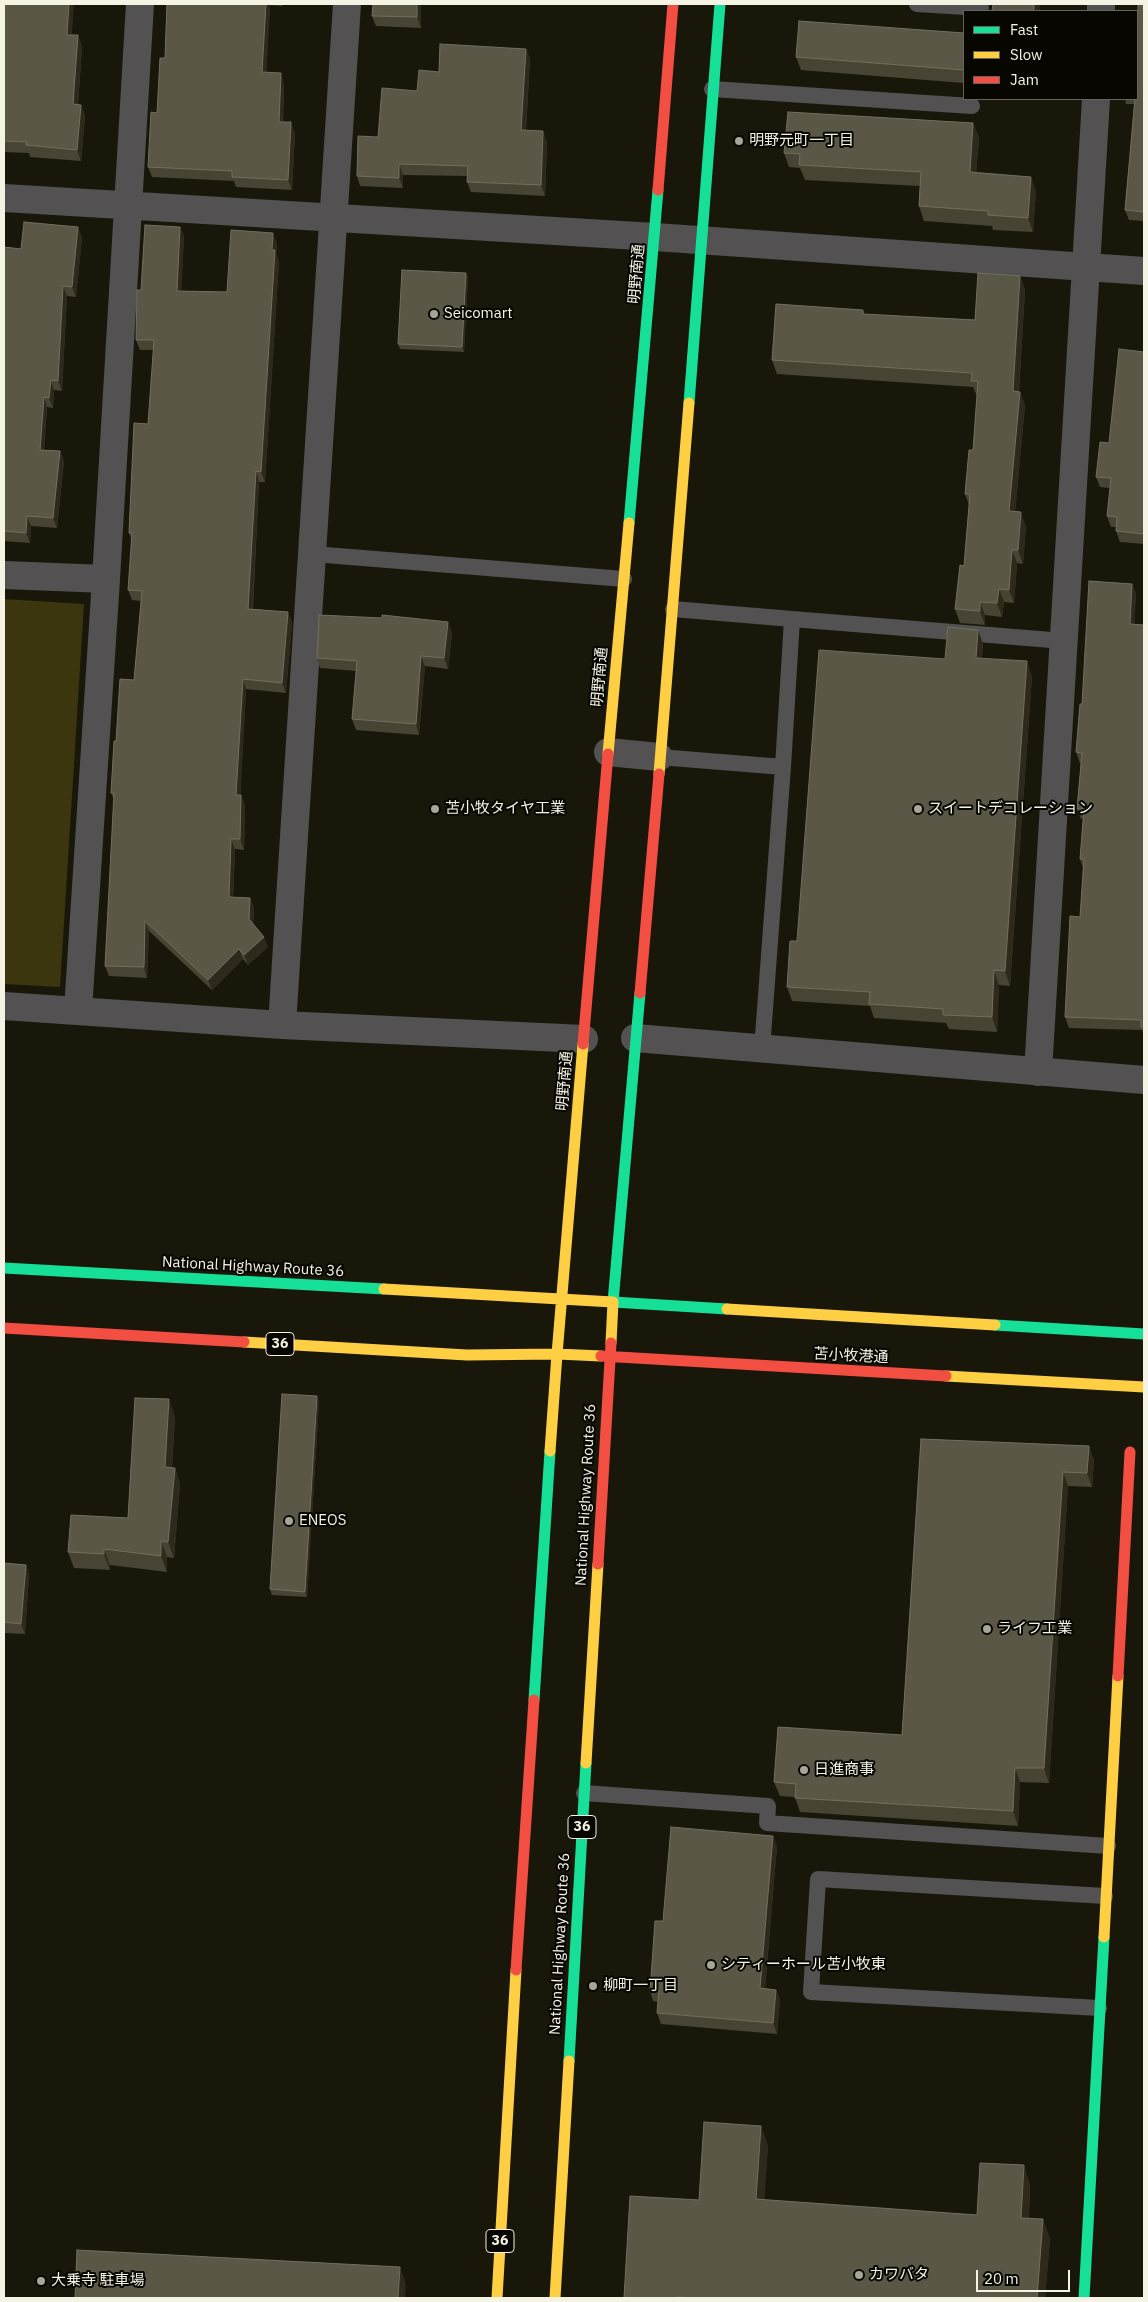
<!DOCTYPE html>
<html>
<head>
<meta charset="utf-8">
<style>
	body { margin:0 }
	#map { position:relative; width:1148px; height:2302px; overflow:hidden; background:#19170a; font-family:"IBM Plex Sans",sans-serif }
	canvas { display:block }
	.frame { position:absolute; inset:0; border:5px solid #f5f3e4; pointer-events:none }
	.legend { position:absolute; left:963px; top:10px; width:175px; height:90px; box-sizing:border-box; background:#070601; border:1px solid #66655c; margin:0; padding:6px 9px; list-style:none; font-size:15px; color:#f5f3e4 }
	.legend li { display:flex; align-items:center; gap:10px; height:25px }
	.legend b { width:25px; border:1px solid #66655c }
	.scale { position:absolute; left:976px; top:2270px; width:94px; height:22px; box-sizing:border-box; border:2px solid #f5f3e4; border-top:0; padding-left:6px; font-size:15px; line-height:18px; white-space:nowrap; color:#f5f3e4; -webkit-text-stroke:4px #070601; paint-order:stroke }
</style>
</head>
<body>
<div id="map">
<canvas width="1148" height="2302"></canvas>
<div class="frame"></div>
<ul class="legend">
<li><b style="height:6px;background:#16e098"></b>Fast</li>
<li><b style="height:6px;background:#ffcf43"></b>Slow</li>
<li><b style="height:6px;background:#f24e42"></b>Jam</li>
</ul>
<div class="scale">20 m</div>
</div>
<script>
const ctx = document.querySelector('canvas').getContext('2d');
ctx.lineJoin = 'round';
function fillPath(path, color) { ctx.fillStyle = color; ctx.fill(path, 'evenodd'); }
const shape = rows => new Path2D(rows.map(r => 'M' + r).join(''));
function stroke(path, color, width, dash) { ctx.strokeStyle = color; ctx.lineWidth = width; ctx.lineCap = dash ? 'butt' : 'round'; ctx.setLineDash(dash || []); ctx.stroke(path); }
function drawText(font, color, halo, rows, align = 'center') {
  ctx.font = font + ' "IBM Plex Sans","Noto Sans JP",sans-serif'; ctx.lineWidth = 4; ctx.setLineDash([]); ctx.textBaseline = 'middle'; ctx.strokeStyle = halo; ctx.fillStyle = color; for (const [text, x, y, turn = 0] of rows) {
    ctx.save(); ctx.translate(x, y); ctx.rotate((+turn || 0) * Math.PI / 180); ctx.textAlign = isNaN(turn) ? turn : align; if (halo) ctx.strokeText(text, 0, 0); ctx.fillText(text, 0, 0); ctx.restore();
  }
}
const green = shape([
	[4,599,84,604,60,987,4,984]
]);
const lane = shape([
	[917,4,981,8],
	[712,89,972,106],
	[313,554,624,579],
	[673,609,792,619],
	[659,757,783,767],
	[762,1049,783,767,792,619,1064,641],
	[584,1793,768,1806,767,1823,1108,1846],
	[1099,2008,811,1992,818,1879,1105,1896]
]);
const street = shape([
	[1101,11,1101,4],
	[4,198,655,237,1144,271],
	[4,575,106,579],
	[608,752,659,757],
	[4,1006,282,1025,584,1039],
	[78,1010,106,579,140,4],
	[282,1025,347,4],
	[635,1038,1144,1080],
	[1038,1072,1096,99]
]);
const fast = shape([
	[689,403,720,4],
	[629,523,658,190],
	[640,993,613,1302,727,1309],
	[4,1268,384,1289],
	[995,1325,1144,1334],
	[534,1700,550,1451],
	[569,2061,586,1763],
	[1084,2298,1104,1937]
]);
const slow = shape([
	[608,754,629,523],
	[659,774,689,403],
	[583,1044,557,1354,601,1356],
	[384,1289,613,1302,611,1343],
	[727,1309,995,1325],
	[244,1342,467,1355,557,1354,550,1451],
	[946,1376,1144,1387],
	[586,1763,598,1564],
	[1104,1937,1118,1676],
	[497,2298,516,1970],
	[555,2298,569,2061]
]);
const jam = shape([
	[658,190,673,4],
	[640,993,659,774],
	[583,1044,608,754],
	[4,1328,244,1342],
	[601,1356,946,1376],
	[598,1564,611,1343],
	[1118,1676,1130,1452],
	[516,1970,534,1700]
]);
const wall = shape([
	[4,4,72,35,78,35,82,47,78,105,81,105,85,116,81,161,30,157,29,153,4,152],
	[167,4,282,4,282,6,270,5,266,73,284,84,283,122,295,133,292,190,236,187,234,181,152,177,148,167,157,113,165,58],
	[421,4,421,28,376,26,372,16],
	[1144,4,1144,221,1129,220,1125,210,1134,104,1126,104,1125,99,1137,99,1138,13],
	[964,33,964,83,801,70,796,57],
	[526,49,530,59,526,130,547,142,545,196,471,192,467,182,467,176,403,175,403,188,360,186,357,176,378,137,417,91,439,72],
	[973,123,979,138,976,173,1036,191,1033,232,993,230,992,226,924,221,919,206,920,186,805,180,800,168,789,167,784,153],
	[180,227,184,237,181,291,227,292,277,243,276,253,279,261,265,482,259,482,253,609,288,612,292,623,286,693,246,689,240,795,245,805,244,850,235,849,233,897,250,898,254,908,253,924,264,937,268,947,248,965,243,959,212,990,149,931,147,978,109,976,105,966,114,800,111,793,116,741,134,680,141,601,132,600,128,590,132,540,129,533,148,424,154,350,140,350,136,340,141,290],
	[82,237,76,297,67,296,62,391,54,390,53,408,47,407,44,450,60,451,64,461,57,528,31,526,30,543,4,541,4,247,21,249],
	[466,273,468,278,464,352,400,349,398,344],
	[1020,276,1025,290,1019,392,1020,392,1025,405,1015,512,1026,526,1023,564,1017,563,1014,603,1004,602,1002,617,985,615,985,625,960,623,955,609,964,566,969,505,965,494,973,450,977,395,976,394,973,387,777,374,772,360,863,310,864,314,975,320],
	[1144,352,1144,544,1120,542,1116,531,1116,527,1111,527,1107,516,1110,488,1100,487,1096,477],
	[1132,584,1136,594,1134,624,1144,625,1144,1036,1142,1030,1069,1028,1065,1017,1080,917,1083,868,1080,859,1083,819,1081,819,1077,809,1081,763,1080,763,1076,752,1082,704],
	[448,622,452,633,448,669,425,666,419,735,356,730,352,719,356,671,320,668,317,658],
	[983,644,982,658,1032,676,1010,986,999,985,997,1032,949,1029,946,1023,874,1018,870,1006,792,1001,787,987,797,941,945,659],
	[317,1396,319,1402,307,1597,272,1595,270,1589],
	[175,1416,172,1468,175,1468,180,1484,174,1558,167,1557,167,1572,110,1565,110,1570,74,1568,68,1552,128,1518],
	[921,1439,1089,1446,1094,1461,1092,1487,1068,1486,1049,1783,1020,1782,1018,1826,800,1812,795,1797,780,1796,774,1782,902,1735],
	[4,1563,26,1565,29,1575,25,1634,4,1633],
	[777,1846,765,1989,776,1990,780,2000,777,2034,661,2024,657,2013,658,2002,653,2001,650,1991,663,1921],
	[768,2145,764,2200,977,2215,1030,2184,1029,2218,1050,2238,1045,2298,624,2298,699,2200]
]);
const shadedWall = shape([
	[69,4,74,4,71,46,67,35],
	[266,4,270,4,270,5,266,83,262,72],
	[417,4,421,4,421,28,417,17],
	[1034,4,1040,4,1040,11,1034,11],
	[78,35,82,47,77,116,73,104],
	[526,49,530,59,525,141,521,130],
	[281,73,284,84,282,132,279,122],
	[81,105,85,116,81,161,77,150],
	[291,122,295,133,292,190,288,180],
	[973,123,979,138,975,187,970,172],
	[543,131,547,142,545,196,541,185],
	[399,164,403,175,403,188,399,178],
	[1031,177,1036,191,1033,232,1028,218],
	[78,227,82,237,76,297,72,287],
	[180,227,184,237,181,301,177,291],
	[273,233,277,243,276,253,279,261,265,482,261,472],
	[466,273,468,278,464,352,462,347],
	[1020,276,1025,290,1018,405,1013,391],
	[63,286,67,296,62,391,58,381],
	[51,380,54,390,53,408,49,398],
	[1020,392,1025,405,1014,525,1009,511],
	[44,397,47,407,43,460,40,450],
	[60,451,64,461,57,528,53,518],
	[256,471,259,482,252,619,248,609],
	[1021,512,1026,526,1023,564,1018,550],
	[27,516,31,526,30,543,26,533],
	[1012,550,1017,563,1014,603,1009,590],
	[1132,584,1136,594,1134,634,1130,624],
	[999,589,1004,602,1002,617,997,603],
	[980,602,985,615,985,625,980,611],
	[288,612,292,623,286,693,282,683],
	[448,622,452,633,448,669,444,658],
	[978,630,983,644,981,672,976,658],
	[421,656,425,666,419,735,416,724],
	[1027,661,1032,676,1010,986,1005,971],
	[243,679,246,689,240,805,236,795],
	[241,795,245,805,244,850,240,839],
	[231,839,235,849,233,907,229,897],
	[250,898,254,908,252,930,249,919],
	[145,921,149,931,147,978,144,967],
	[264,937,268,947,248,965,244,955],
	[239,949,243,959,212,990,208,980],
	[994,970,999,985,997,1032,992,1017],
	[317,1396,319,1402,307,1597,305,1592],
	[169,1399,175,1416,171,1483,165,1467],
	[1089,1446,1094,1461,1092,1487,1087,1473],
	[175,1468,180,1484,174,1558,168,1542],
	[1063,1472,1068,1486,1049,1783,1044,1768],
	[161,1541,167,1557,167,1572,161,1556],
	[104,1549,110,1565,110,1570,104,1554],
	[26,1565,29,1575,25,1634,21,1624],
	[1015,1768,1020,1782,1018,1826,1013,1811],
	[773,1836,777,1846,764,1999,760,1988],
	[776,1990,780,2000,777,2034,773,2023],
	[761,2126,768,2145,763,2218,756,2199],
	[1024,2165,1030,2184,1028,2236,1021,2218],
	[1043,2219,1050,2238,1045,2298,1037,2298],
	[400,2267,406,2284,405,2298,398,2298]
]);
const building = shape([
	[4,4,69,4,67,35,78,35,73,104,81,105,77,150,26,145,27,142,4,141,4,4],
	[167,4,266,4,262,72,281,73,279,122,291,122,288,180,232,177,232,171,148,167,151,112,157,113,160,58,165,58,167,4],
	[373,4,417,4,417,17,372,16,373,4],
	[993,4,1034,4,1034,11,992,11,993,4],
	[1138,4,1144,4,1144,212,1125,210,1135,99,1137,99,1137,13,1138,13,1138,4],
	[799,21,964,33,964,70,796,57,799,21],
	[440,44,526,49,521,130,543,131,541,185,467,182,468,166,399,164,399,178,357,176,358,136,378,137,382,88,417,91,419,70,439,72,440,44],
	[788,112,973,123,970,172,1031,177,1028,218,988,215,988,211,919,206,921,172,799,165,800,154,784,153,788,112],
	[24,222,78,227,72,287,63,286,58,381,51,380,49,398,44,397,40,450,60,451,53,518,27,516,26,533,4,531,4,247,21,249,24,222],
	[145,225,180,227,177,291,227,292,231,230,273,233,272,250,275,250,261,472,256,471,248,609,288,612,282,683,243,679,236,795,241,795,240,839,231,839,229,897,250,898,249,919,264,937,244,955,239,949,208,980,145,921,144,967,105,966,114,793,111,793,114,741,116,741,120,679,134,680,142,591,128,590,132,533,129,533,134,423,148,424,154,340,136,340,137,290,141,290,145,225],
	[402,270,466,273,462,347,398,344,402,270],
	[978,273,1020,276,1013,391,1020,392,1009,511,1021,512,1018,550,1012,550,1009,590,999,589,997,603,980,602,980,611,955,609,960,565,964,566,970,494,965,494,969,450,973,450,978,381,971,381,972,373,772,360,776,304,863,310,863,314,975,320,978,273],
	[1119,349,1144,352,1144,534,1116,531,1117,517,1107,516,1111,478,1096,477,1100,442,1109,443,1119,349],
	[1089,581,1132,584,1130,624,1144,625,1144,1027,1141,1027,1141,1020,1065,1017,1070,916,1080,917,1084,859,1080,859,1084,809,1077,809,1082,753,1076,752,1080,704,1082,704,1089,581],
	[319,615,382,618,382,615,448,622,444,658,421,656,416,724,352,719,357,661,317,658,319,615],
	[948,627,978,630,976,658,1027,661,1005,971,994,970,992,1017,943,1015,943,1009,869,1004,870,992,787,987,790,941,797,941,819,650,945,659,948,627],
	[282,1394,317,1396,305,1592,270,1589,282,1394],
	[135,1398,169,1399,165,1467,175,1468,168,1542,161,1541,161,1556,104,1549,104,1554,68,1552,71,1515,128,1518,135,1398],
	[921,1439,1089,1446,1087,1473,1063,1472,1044,1768,1015,1768,1013,1811,795,1798,796,1784,774,1782,778,1727,902,1735,921,1439],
	[4,1563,26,1565,21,1624,4,1622,4,1563],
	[671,1827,773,1836,760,1988,776,1990,773,2023,657,2013,659,1991,650,1991,655,1921,663,1921,671,1827],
	[704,2122,761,2126,756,2199,977,2215,980,2163,1024,2165,1021,2218,1043,2219,1037,2298,702,2298,677,2297,677,2298,624,2298,630,2196,699,2200,704,2122],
	[77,2250,400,2267,398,2298,75,2298,77,2250]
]);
const markers = [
	[739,141,5,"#a8a698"],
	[434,314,5,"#a8a698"],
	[435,809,5,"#a8a698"],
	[918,809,5,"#a8a698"],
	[289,1521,5,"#a8a698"],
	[987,1629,5,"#a8a698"],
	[804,1770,5,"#a8a698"],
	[711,1965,5,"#a8a698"],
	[593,1986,5,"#a8a698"],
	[859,2275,5,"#a8a698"],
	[41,2281,5,"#a8a698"]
];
const shields = [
	[280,1344,28],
	[582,1827,28],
	[500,2241,28]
];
const shieldNames = [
	["36",280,1344],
	["36",582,1827],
	["36",500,2241]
];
const poiNames = [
	["明野元町一丁目",749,141],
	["Seicomart",444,314],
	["苫小牧タイヤ工業",445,809],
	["スイートデコレーション",928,809],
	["ENEOS",299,1521],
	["ライフ工業",997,1629],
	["日進商事",814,1770],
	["シティーホール苫小牧東",721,1965],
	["柳町一丁目",603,1986],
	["カワバタ",869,2275],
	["大乗寺 駐車場",51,2281]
];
const streetNames = [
	["明野南通",637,274,-85],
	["明野南通",600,677,-85],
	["明野南通",565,1081,-85],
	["National Highway Route 36",253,1267,3],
	["苫小牧港通",851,1356,3],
	["National Highway Route 36",586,1495,-87],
	["National Highway Route 36",560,1944,-87]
];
fillPath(green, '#3c360e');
stroke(lane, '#535152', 16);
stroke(street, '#535152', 28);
stroke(fast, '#16e098', 11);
stroke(slow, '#ffcf43', 11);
stroke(jam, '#f24e42', 11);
fillPath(wall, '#474434');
fillPath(shadedWall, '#2d2a1b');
fillPath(building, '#5a5747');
stroke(building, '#726f60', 1);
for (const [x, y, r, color] of markers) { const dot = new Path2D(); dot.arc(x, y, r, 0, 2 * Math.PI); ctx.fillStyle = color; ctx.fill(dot); stroke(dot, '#070601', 2); }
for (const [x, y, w] of shields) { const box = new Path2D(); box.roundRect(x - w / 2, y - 11.5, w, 23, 4); ctx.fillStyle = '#070601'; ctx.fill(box); stroke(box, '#f5f3e4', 1); }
drawText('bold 14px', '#f5f3e4', null, shieldNames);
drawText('15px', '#f5f3e4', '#070601', poiNames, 'left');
drawText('15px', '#f5f3e4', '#070601', streetNames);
</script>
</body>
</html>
